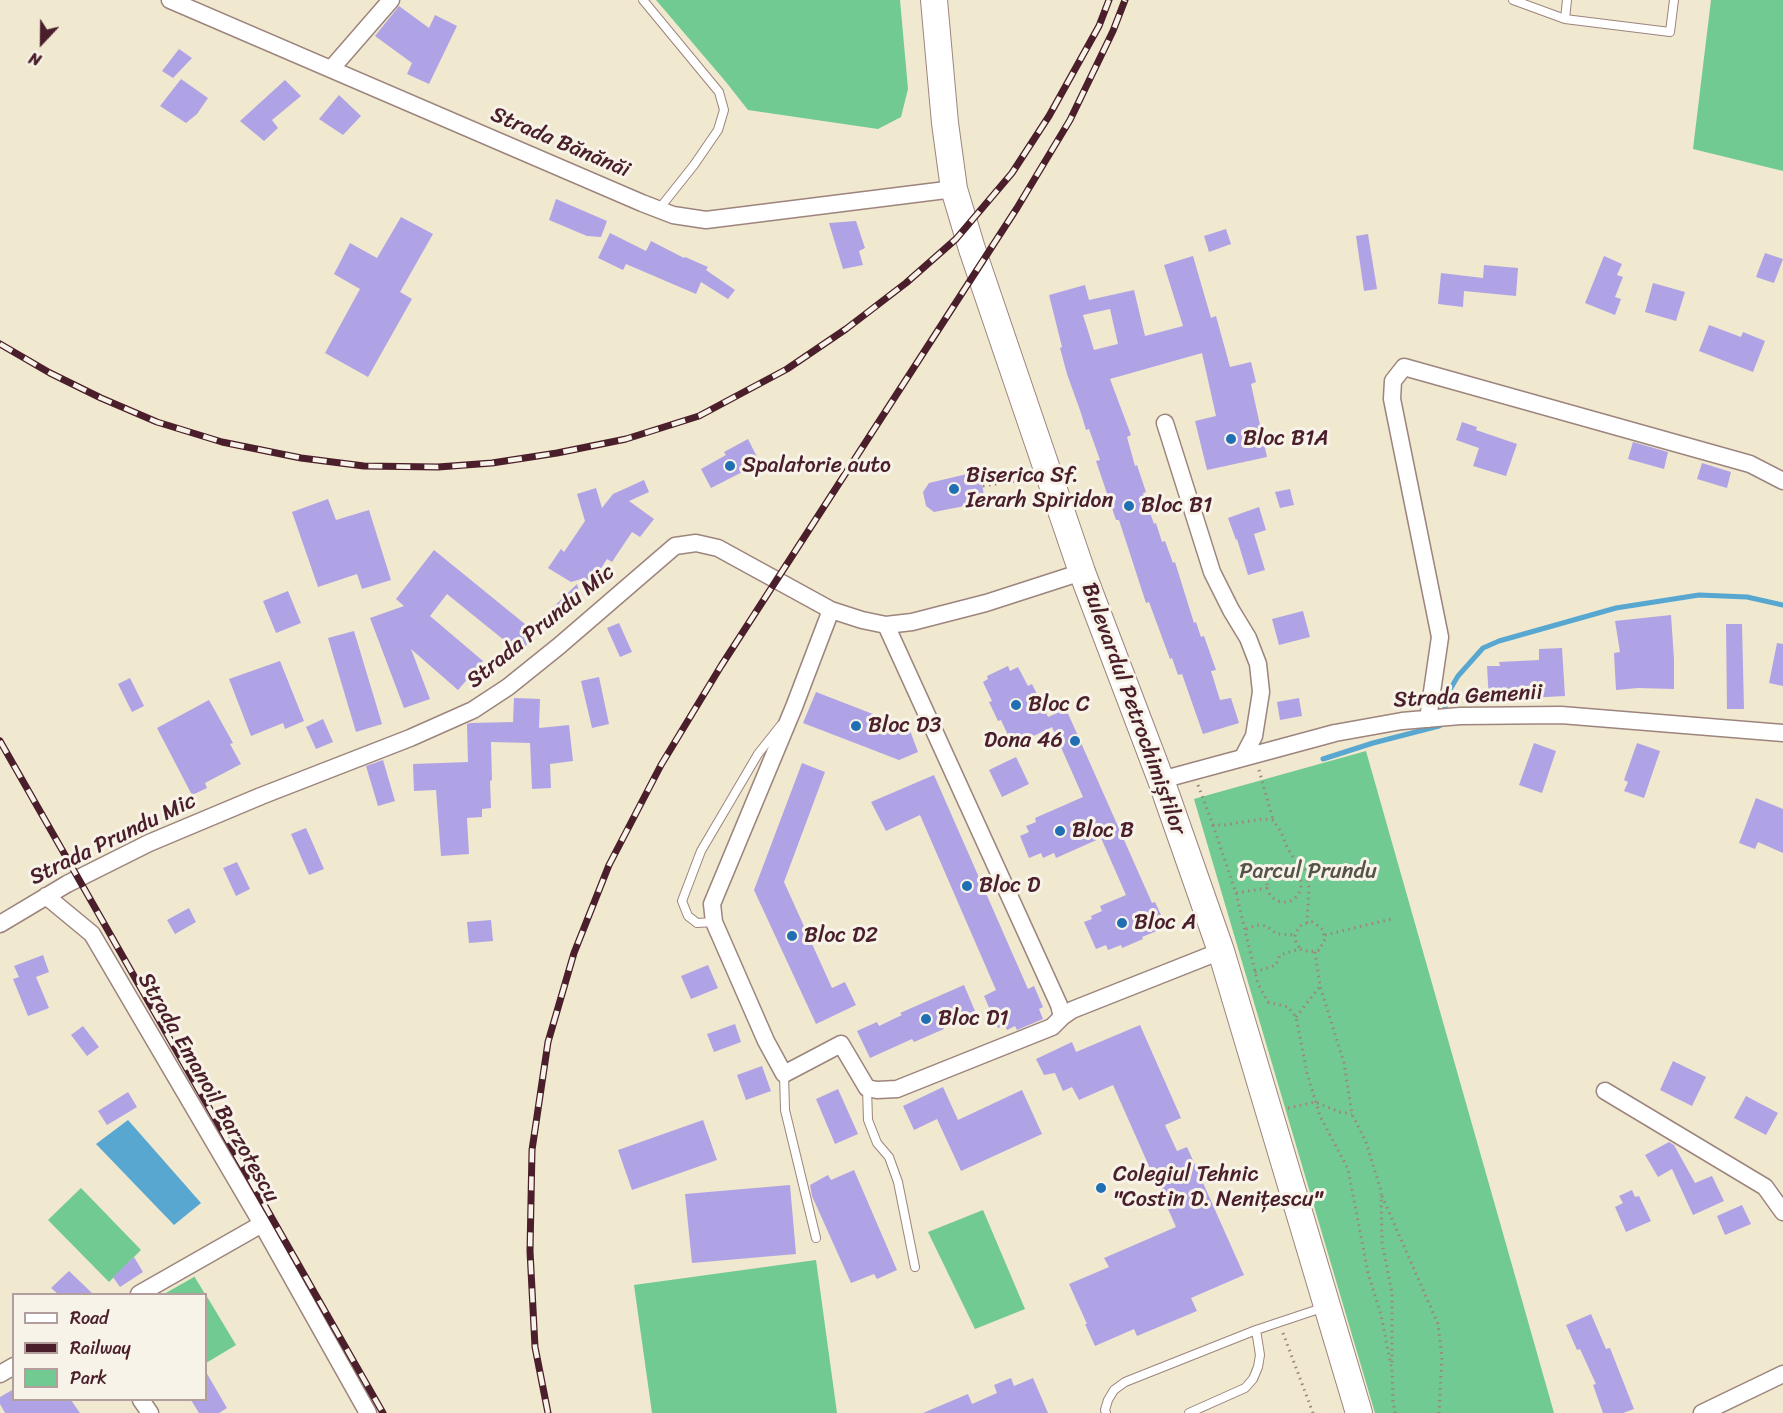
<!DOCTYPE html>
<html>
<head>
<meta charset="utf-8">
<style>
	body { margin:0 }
	#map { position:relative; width:1783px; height:1413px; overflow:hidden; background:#f0e8cf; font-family:Sriracha,sans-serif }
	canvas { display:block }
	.legend { position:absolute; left:12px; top:1293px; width:195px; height:108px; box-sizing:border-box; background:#f7f3e8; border:2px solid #b29e9c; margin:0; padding:8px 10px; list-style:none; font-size:18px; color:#4a1f2b }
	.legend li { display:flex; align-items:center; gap:12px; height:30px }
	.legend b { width:30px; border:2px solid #b29e9c }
	.north { position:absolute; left:12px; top:12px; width:60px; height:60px; -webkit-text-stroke:4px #f7f3e8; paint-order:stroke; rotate:202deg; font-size:16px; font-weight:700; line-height:24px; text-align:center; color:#4a1f2b }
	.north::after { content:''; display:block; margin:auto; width:21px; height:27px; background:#4a1f2b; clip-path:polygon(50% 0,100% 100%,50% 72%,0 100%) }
</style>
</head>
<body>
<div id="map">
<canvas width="1783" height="1413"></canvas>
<ul class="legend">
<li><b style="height:8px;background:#fff"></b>Road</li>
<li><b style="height:8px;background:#4a1f2b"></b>Railway</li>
<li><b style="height:16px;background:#70ca91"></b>Park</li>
</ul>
<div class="north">N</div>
</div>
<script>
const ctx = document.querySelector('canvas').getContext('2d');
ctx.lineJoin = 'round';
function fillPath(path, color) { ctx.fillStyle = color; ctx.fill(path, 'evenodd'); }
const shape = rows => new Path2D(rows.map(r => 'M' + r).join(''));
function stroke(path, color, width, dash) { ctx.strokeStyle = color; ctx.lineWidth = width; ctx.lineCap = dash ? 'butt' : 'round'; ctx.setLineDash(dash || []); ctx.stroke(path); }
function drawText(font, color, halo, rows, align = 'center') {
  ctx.font = font + ' Sriracha,sans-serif'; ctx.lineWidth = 6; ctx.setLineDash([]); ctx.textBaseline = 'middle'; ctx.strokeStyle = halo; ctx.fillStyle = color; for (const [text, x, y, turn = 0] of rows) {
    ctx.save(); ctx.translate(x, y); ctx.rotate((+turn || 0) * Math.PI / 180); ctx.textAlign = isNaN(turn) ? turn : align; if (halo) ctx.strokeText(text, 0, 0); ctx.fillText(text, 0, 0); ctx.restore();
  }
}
const green = shape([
	[656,0,900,0,908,89,901,117,878,129,748,110,726,82],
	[1711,0,1783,0,1783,171,1693,149],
	[1366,751,1554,1413,1375,1413,1194,799],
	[81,1188,141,1250,109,1282,48,1220],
	[983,1210,1025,1309,975,1329,928,1232],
	[816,1260,837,1413,652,1413,634,1285],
	[194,1276,205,1294,164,1294,194,1277],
	[206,1295,236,1345,206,1363]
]);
const water = shape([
	[128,1120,201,1203,174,1225,96,1144]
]);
const stream = shape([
	[1445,714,1445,704,1448,693,1458,676,1483,648,1499,641,1616,608,1699,595,1747,597,1783,605],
	[1323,759,1373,743,1439,726,1444,723]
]);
const building = shape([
	[399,6,429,28,435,15,457,26,429,84,407,74,412,63,375,36],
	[179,49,192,58,173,78,162,71],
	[181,79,208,98,197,114,186,123,160,106],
	[285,80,301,96,272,120,278,128,264,141,240,121],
	[339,95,361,116,343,135,319,119],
	[556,199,607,221,601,237,587,236,549,220],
	[401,217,433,234,400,292,412,299,368,377,325,353,360,289,334,274,350,243,377,258],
	[856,221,865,248,859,251,863,265,843,269,829,223],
	[1226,229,1231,244,1209,252,1204,236],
	[610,233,646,251,651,241,684,258,685,257,708,267,706,270,735,290,728,299,701,282,696,294,626,264,623,270,598,258],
	[1368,234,1377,289,1364,291,1356,236],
	[1765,253,1783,259,1774,283,1756,277],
	[1193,256,1211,318,1216,316,1230,367,1251,362,1256,382,1251,384,1267,457,1207,470,1195,421,1216,416,1202,353,1110,379,1131,435,1127,437,1135,466,1137,465,1146,492,1143,493,1154,524,1156,523,1162,542,1165,541,1173,563,1175,562,1194,623,1196,622,1201,637,1204,636,1216,670,1211,671,1220,700,1231,698,1239,723,1203,734,1182,674,1178,675,1172,658,1170,659,1149,602,1146,603,1119,520,1116,520,1096,461,1100,460,1089,429,1086,430,1081,413,1067,374,1060,348,1062,347,1049,295,1085,285,1089,300,1134,290,1145,336,1183,326,1164,265],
	[1110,309,1118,344,1094,350,1083,315],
	[1604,256,1622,264,1617,275,1623,277,1615,297,1621,299,1615,315,1585,303],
	[1484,265,1518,268,1516,296,1464,291,1463,307,1438,304,1441,273,1483,278],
	[1653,283,1685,292,1676,321,1645,312],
	[1709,325,1741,337,1743,332,1765,341,1753,372,1699,351],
	[1462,422,1477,427,1476,430,1517,444,1506,476,1473,466,1479,448,1456,440],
	[748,439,760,463,711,488,701,469,726,455,724,452],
	[1633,442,1668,452,1664,469,1628,459],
	[1702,463,1731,472,1727,488,1697,479],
	[980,471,985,502,934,512,926,506,923,492,929,483],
	[644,480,649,492,629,501,654,519,640,537,632,532,612,562,607,559,589,587,585,578,571,582,548,568,561,549,564,552,585,521,577,494,596,488,602,508,613,494],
	[1290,489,1294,505,1280,508,1275,492],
	[328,499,336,520,369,510,391,580,362,589,357,574,318,587,292,512],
	[1259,507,1266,530,1254,534,1265,570,1248,575,1237,539,1236,540,1228,518],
	[434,550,536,633,520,653,447,594,430,616,483,661,458,690,411,649,430,699,404,708,370,618,404,606,396,599],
	[577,584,581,599,553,628,543,617],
	[288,591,301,623,276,633,263,601],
	[1303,611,1310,637,1279,645,1272,619],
	[1671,615,1674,659,1674,689,1638,688,1616,690,1614,653,1620,652,1615,621],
	[619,623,632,652,620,657,607,628],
	[1726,624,1742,624,1744,709,1727,709],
	[354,631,382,724,356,732,328,638],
	[1777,643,1783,644,1783,686,1769,683],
	[1562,648,1565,696,1489,700,1487,666,1500,666,1499,662,1539,660,1539,649],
	[280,661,304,721,285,729,283,723,251,736,229,679],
	[1008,666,1010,671,1018,667,1028,686,1032,684,1048,717,1066,709,1152,903,1155,902,1161,915,1157,916,1161,924,1155,927,1157,931,1142,937,1143,939,1122,948,1121,945,1108,950,1106,945,1096,949,1084,922,1092,919,1091,916,1102,911,1100,906,1126,895,1101,838,1056,858,1054,853,1043,858,1041,853,1029,858,1020,836,1029,832,1026,826,1036,822,1035,818,1083,797,1052,727,1013,746,1001,720,998,721,989,702,992,701,983,682,988,679,987,676],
	[599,677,609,724,592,728,581,681],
	[130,678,144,706,132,712,118,684],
	[816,692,909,728,918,752,899,760,803,723],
	[514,698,540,699,539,728,569,725,573,761,550,764,551,788,532,789,530,743,491,742,492,780,490,781,491,808,482,809,482,817,467,818,469,854,441,856,436,790,414,791,413,764,468,762,467,724,471,723,513,722],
	[1299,698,1302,716,1280,720,1277,702],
	[209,700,233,743,230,744,241,764,205,783,207,788,192,795,157,728],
	[323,719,333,742,316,749,306,727],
	[1534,743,1556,751,1542,793,1519,785],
	[1637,743,1660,751,1644,798,1624,791,1628,782,1624,780],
	[1016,757,1029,784,1002,797,989,770],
	[383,760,395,801,378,806,366,766],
	[802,763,825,772,784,882,832,988,845,982,856,1005,816,1024,754,890],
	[934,775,1028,989,1034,986,1043,1007,1039,1009,1043,1019,1017,1030,1015,1026,1007,1030,1005,1025,998,1028,984,996,996,990,920,815,886,831,871,802],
	[1756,798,1783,809,1783,853,1758,842,1755,849,1739,843],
	[306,828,324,869,309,875,291,834],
	[237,862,250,889,236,896,223,868],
	[189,908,196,922,175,934,167,920],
	[491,920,493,941,469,943,467,922],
	[43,955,49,972,36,977,49,1008,28,1016,13,979,19,977,14,966],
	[708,965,718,988,691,999,681,976],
	[964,985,975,1011,942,1026,944,1029,914,1042,912,1039,870,1058,857,1031,877,1022,879,1026,902,1015,900,1013],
	[735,1024,741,1042,714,1052,707,1034],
	[1140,1025,1181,1118,1165,1125,1177,1151,1187,1147,1244,1275,1191,1298,1197,1311,1137,1336,1134,1329,1095,1346,1085,1324,1087,1324,1069,1284,1109,1267,1104,1258,1176,1227,1113,1085,1079,1100,1072,1087,1063,1091,1055,1073,1044,1075,1036,1059,1072,1042,1076,1052],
	[83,1026,99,1047,87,1056,71,1035],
	[1673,1061,1706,1077,1692,1106,1660,1090],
	[762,1066,771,1091,746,1100,737,1075],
	[943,1087,958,1120,1022,1090,1042,1134,961,1171,937,1119,914,1130,903,1106],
	[838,1089,858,1134,835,1144,816,1099],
	[128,1092,137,1107,107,1125,98,1111],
	[1746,1096,1778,1113,1766,1135,1734,1118],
	[703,1120,717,1160,632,1190,618,1150],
	[1669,1142,1674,1145,1695,1183,1712,1176,1724,1201,1693,1215,1672,1169,1658,1177,1645,1155],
	[854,1170,897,1270,877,1279,874,1274,851,1283,812,1196,810,1185,828,1175,831,1180],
	[790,1185,796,1254,692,1263,685,1194],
	[1632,1190,1635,1197,1639,1196,1651,1221,1626,1232,1615,1207,1623,1203,1619,1196],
	[1742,1205,1751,1224,1725,1235,1717,1216],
	[134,1257,143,1272,120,1287,113,1277],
	[69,1271,93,1294,58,1294,51,1288],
	[1591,1314,1606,1349,1610,1348,1634,1409,1623,1413,1603,1413,1593,1385,1596,1384,1580,1349,1577,1350,1566,1325],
	[206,1372,227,1408,219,1413,199,1413,191,1400,206,1400],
	[1011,1378,1014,1386,1033,1378,1048,1413,923,1413,968,1394,972,1404,997,1393,994,1385],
	[14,1389,14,1400,71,1400,80,1413,5,1413,0,1404,0,1397]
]);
const path = shape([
	[983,486,1016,481],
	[1259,770,1273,820],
	[1198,785,1213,825,1224,825,1262,819,1273,820,1281,832,1288,849,1295,860,1306,870,1309,888,1307,923],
	[1213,825,1236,893,1267,888],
	'1267 885a17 17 0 1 1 34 0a17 17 0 1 1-34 0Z',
	[1236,893,1258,984,1268,1002,1288,1007,1296,1017,1307,1073,1320,1116,1348,1169,1368,1273,1381,1315,1392,1371],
	[1246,929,1257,925,1266,926,1277,934,1295,935],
	[1325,935,1391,919],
	[1315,952,1320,986,1344,1063,1352,1114,1366,1142,1381,1191,1382,1242,1392,1293,1392,1363],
	[1255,972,1276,965,1280,955,1300,949,1310,952,1319,950,1325,939,1323,930,1320,927,1312,922,1303,924,1299,927,1295,935,1295,940,1300,949],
	[1296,1017,1320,986],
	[1288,1108,1315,1102,1340,1112,1352,1114],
	[1382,1196,1438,1324,1442,1357,1439,1413],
	[1283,1333,1313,1413],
	[1392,1370,1393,1401,1395,1413]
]);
const lane = shape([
	[643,0,719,92,724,110,718,130,694,165,659,209],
	[1513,0,1565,19],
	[1567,0,1565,19,1670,32,1674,0],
	[714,922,697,923,688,916,682,901,701,851,758,754,781,725],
	[784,1074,785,1110,816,1238],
	[867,1088,868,1120,877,1143,889,1157,898,1182,915,1267],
	[1106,1413,1105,1410,1108,1400,1114,1390,1125,1382,1256,1330,1325,1307],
	[1189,1413,1245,1388,1253,1379,1258,1367,1260,1355,1256,1330]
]);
const street = shape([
	[170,0,642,203,673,215,706,220,954,189],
	[331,69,391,0],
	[1165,423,1212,572,1231,610,1248,638,1258,664,1261,692,1254,736,1243,757],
	[831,610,794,707,712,904,714,922,766,1041,784,1074,841,1044,867,1088,877,1090,897,1089,1052,1027,1062,1017],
	[886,625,1059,1005,1062,1017,1072,1010,1221,951],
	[1428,719,1440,637,1392,399,1393,381,1404,367,1750,464,1783,481],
	[1161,780,1335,733,1402,721,1460,716,1561,715,1783,733],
	[46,896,92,934,262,1224,139,1294],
	[0,924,67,884,149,843,261,796,410,738,473,710,508,687,559,646,675,546,696,543,718,548,831,610,862,620,886,625,912,622,986,603,1082,572],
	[1605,1091,1765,1187,1783,1212],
	[262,1224,368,1413],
	[0,1374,14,1366],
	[141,1400,150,1413],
	[1702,1413,1783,1374]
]);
const primary = shape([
	[934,0,945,123,954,189,972,249,1082,572,1161,780,1221,951,1359,1413]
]);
const rail = shape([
	[0,344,50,373,101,398,157,422,222,442,301,458,364,466,438,467,492,463,557,453,626,439,699,416,787,369,846,329,906,283,956,239,1012,173,1049,116,1099,26,1109,0],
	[0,741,383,1413],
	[548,1413,535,1347,530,1251,532,1150,548,1042,574,953,609,865,661,765,721,666,1017,208,1070,120,1113,31,1125,0]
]);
const markers = [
	[1231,439,6,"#1f6fb2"],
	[730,466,6,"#1f6fb2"],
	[954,489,6,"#1f6fb2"],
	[1129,506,6,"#1f6fb2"],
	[1016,705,6,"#1f6fb2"],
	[856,726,6,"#1f6fb2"],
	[1075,741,6,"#1f6fb2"],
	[1060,831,6,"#1f6fb2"],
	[967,886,6,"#1f6fb2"],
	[1122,923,6,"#1f6fb2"],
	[792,936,6,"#1f6fb2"],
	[926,1019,6,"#1f6fb2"],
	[1101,1188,6,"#1f6fb2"]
];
const streetNames = [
	["Strada Bănănăi",560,143,23],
	["Strada Prundu Mic",541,627,-39],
	["Strada Gemenii",1468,697,-3],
	["Bulevardul Petrochimiștilor",1133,709,70],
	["Strada Prundu Mic",113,840,-26],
	["Strada Emanoil Barzotescu",208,1088,60]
];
const poiNames = [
	["Bloc B1A",1243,439],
	["Spalatorie auto",742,466],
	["Biserica Sf.",966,476],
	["Ierarh Spiridon",966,501],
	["Bloc B1",1141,506],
	["Bloc C",1028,705],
	["Bloc D3",868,726],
	["Dona 46",1063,741,"right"],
	["Bloc B",1072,831],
	["Bloc D",979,886],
	["Bloc A",1134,923],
	["Bloc D2",804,936],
	["Bloc D1",938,1019],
	["Colegiul Tehnic",1113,1175],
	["\"Costin D. Nenițescu\"",1113,1200]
];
const parkNames = [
	["Parcul Prundu",1308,872]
];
fillPath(green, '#70ca91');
fillPath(water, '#57a7d1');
stroke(stream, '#57a7d1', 5);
fillPath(building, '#b0a3e5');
stroke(lane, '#9d847d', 10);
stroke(street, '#9d847d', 19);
stroke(primary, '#9d847d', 28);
stroke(path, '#9d847d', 3, [1.5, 4.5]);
stroke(lane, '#fff', 8);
stroke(street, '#fff', 16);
stroke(primary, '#fff', 26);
stroke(rail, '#4a1f2b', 7);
stroke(rail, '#f7f3e8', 4.5, [14]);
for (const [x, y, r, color] of markers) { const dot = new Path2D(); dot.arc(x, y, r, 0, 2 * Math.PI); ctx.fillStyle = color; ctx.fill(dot); stroke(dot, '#f7f3e8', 2); }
drawText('22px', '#4a1f2b', '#f7f3e8', streetNames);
drawText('22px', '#4a1f2b', '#f7f3e8', poiNames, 'left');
drawText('22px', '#55524a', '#f7f3e8', parkNames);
</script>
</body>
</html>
